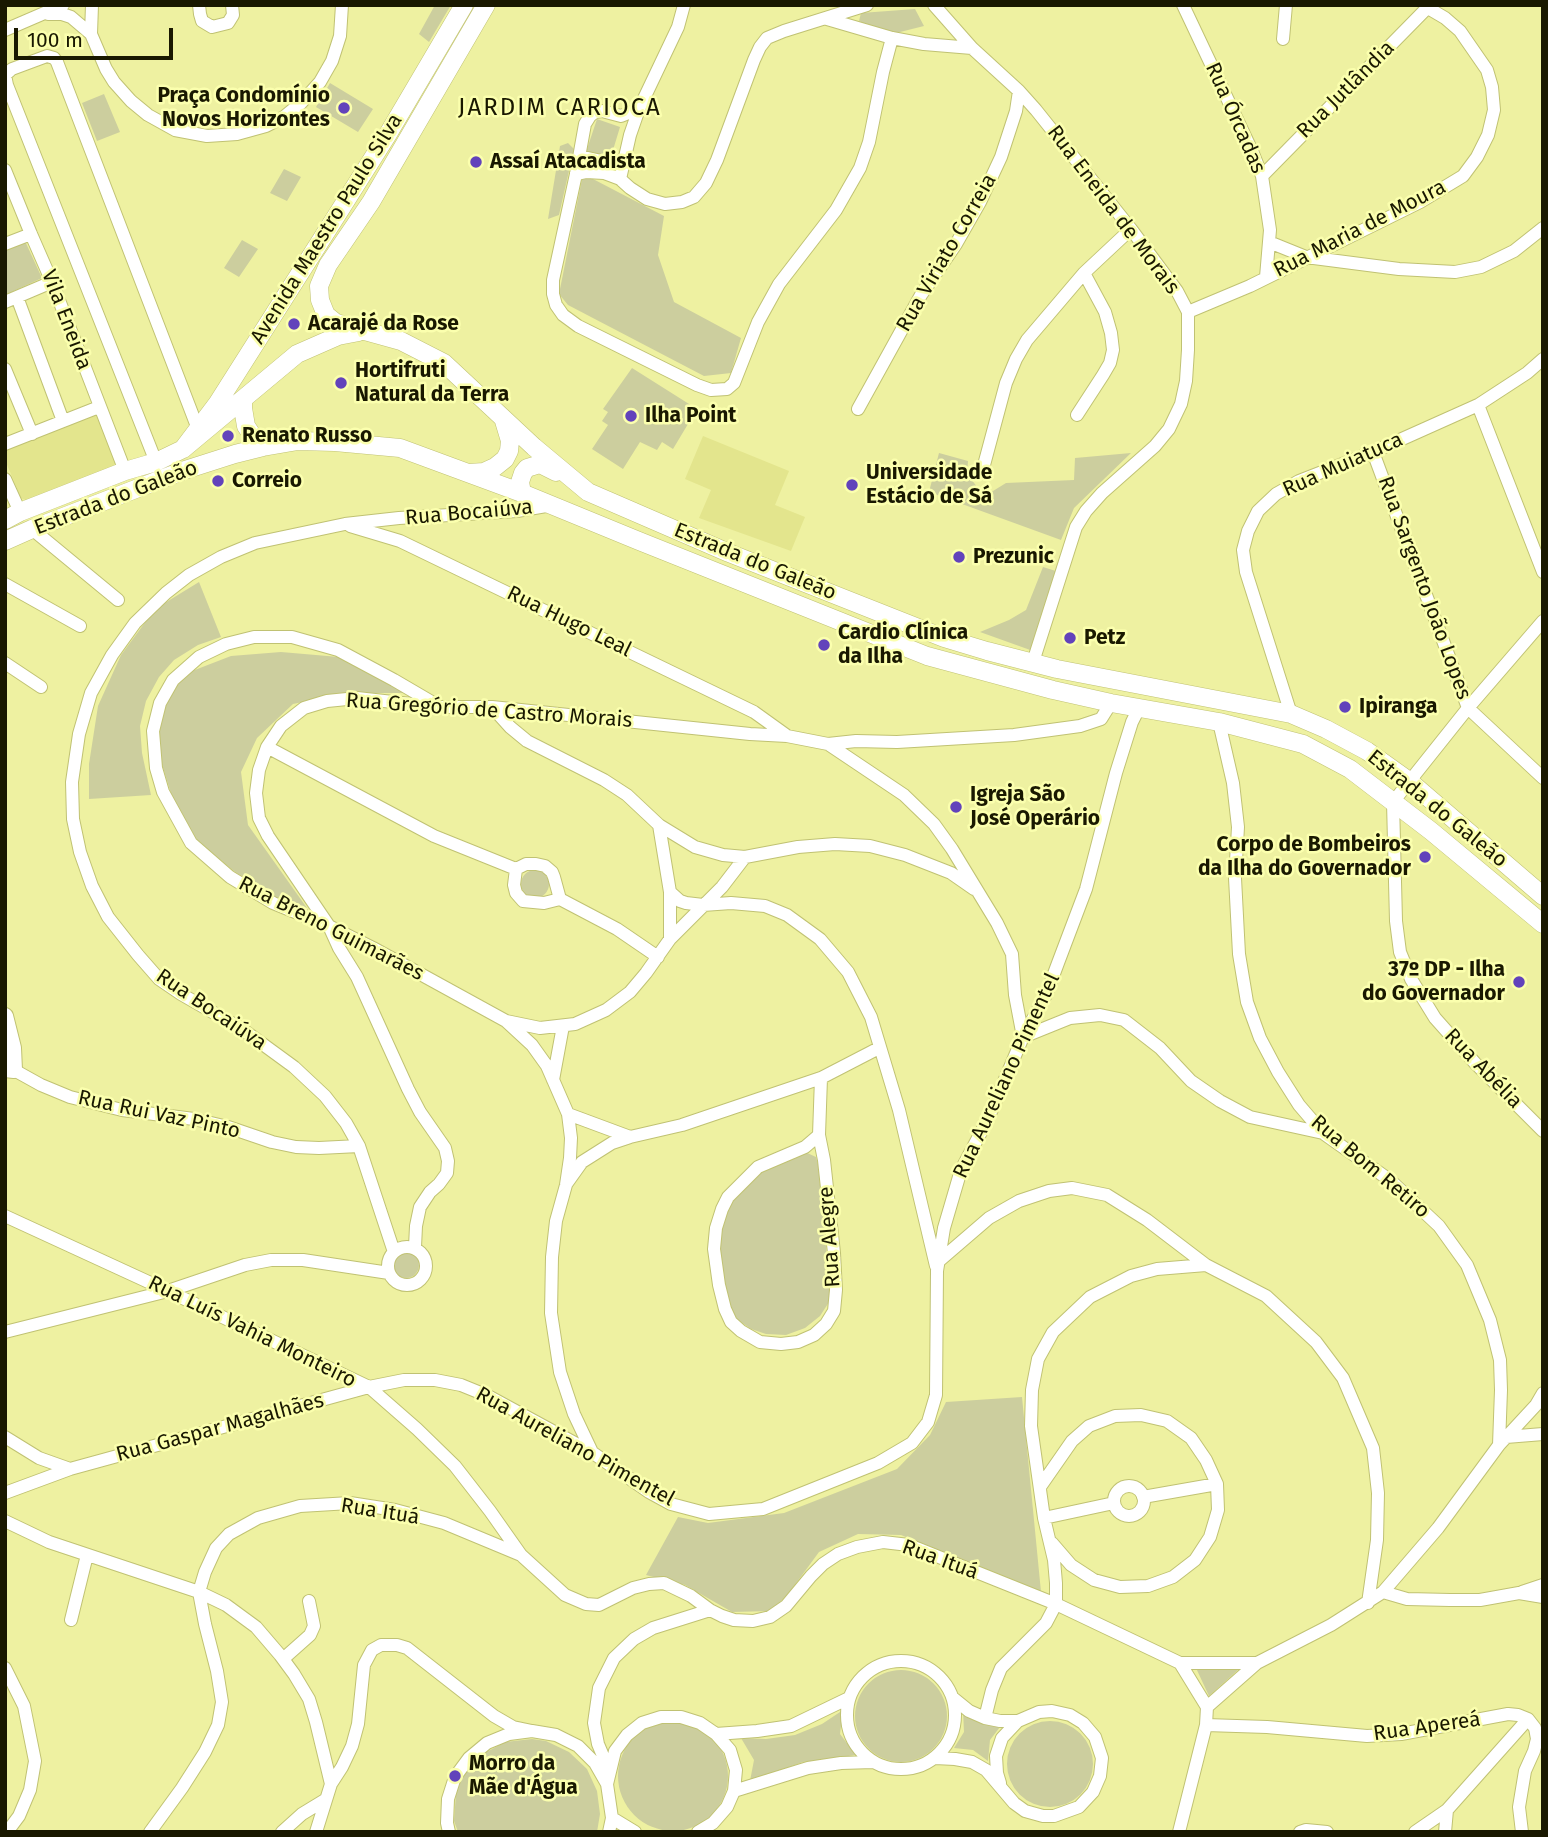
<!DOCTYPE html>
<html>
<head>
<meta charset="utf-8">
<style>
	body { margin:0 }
	#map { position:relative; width:1548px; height:1837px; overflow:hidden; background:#eef1a1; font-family:"Fira Sans",sans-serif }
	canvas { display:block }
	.frame { position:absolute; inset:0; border:7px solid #191800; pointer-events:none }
	.scale { position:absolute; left:14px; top:28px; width:159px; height:32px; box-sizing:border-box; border:4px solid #191800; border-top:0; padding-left:9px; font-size:21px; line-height:24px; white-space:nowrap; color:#191800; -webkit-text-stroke:5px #fbffae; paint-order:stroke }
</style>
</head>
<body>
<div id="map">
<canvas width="1548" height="1837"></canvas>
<div class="frame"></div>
<div class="scale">100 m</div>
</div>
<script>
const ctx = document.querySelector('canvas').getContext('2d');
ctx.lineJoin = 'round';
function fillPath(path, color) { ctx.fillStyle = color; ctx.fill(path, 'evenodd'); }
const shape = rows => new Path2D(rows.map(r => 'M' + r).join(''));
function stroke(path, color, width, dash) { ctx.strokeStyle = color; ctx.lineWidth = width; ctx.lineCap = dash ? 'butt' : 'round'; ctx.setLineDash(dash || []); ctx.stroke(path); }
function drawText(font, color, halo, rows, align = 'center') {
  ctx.font = font + ' "Fira Sans",sans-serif'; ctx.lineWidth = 5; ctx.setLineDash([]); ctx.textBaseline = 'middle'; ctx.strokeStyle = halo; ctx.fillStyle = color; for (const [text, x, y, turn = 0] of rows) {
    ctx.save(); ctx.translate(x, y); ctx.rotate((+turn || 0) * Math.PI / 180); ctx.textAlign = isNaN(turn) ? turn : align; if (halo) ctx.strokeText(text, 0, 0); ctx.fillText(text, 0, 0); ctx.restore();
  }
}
const built = shape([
	[93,413,98,415,117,458,113,469,27,501,21,498,5,460,5,449],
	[703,436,789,471,775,505,805,517,791,551,699,518,711,490,685,479]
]);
const green = shape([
	[435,5,451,5,429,42,419,34],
	[915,9,924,26,888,35,859,21,861,13],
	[330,83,373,109,358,132,316,107],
	[104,94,120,132,97,141,82,103],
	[597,119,620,127,610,160,586,152],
	[568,143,574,149,559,215,548,219,560,146],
	[284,169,301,177,287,201,270,193],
	[582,179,593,179,664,216,658,255,674,302,741,338,731,373,704,376,568,305,559,294],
	[242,240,258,249,239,277,224,268],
	[25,241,42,278,5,295,5,250],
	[632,368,697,409,673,449,662,442,657,450,640,442,623,469,592,449,608,425,602,421,608,412,603,409],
	[939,453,968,461,967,474,978,488,993,491,1006,483,1074,480,1075,458,1131,453,1074,508,1061,540,929,492],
	[1043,567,1059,572,1033,651,980,632,1009,620,1026,610],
	[199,582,221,637,198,645,174,660,159,677,146,701,140,726,142,753,151,795,89,799,89,764,98,706,121,655,155,609],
	[281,652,339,657,413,693,346,693,293,704,257,738,241,772,248,825,307,908,280,900,235,872,196,840,173,800,160,758,160,720,168,695,187,673,231,656],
	'521 884a14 14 0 1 1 28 0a14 14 0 1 1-28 0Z',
	[805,1152,816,1157,818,1164,831,1299,820,1316,805,1328,786,1335,766,1334,751,1329,738,1320,729,1308,723,1293,720,1244,721,1224,729,1206,738,1191,760,1170],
	'393 1265a13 13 0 1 1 26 0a13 13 0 1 1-26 0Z',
	[1022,1397,1041,1592,901,1535,858,1534,819,1552,789,1593,771,1611,732,1612,685,1585,646,1575,678,1517,708,1523,784,1513,897,1469,930,1435,946,1402],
	[1237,1666,1238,1670,1209,1696,1196,1668],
	'855 1716a46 46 0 1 1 92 0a46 46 0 1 1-92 0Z',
	[843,1710,840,1734,856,1755,803,1762,750,1781,754,1760,741,1738,766,1739,795,1735,822,1724],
	[963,1711,1000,1727,990,1740,988,1761,973,1750,954,1748,964,1732],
	'618 1776a55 55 0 1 1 110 0a55 55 0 1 1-110 0Z',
	'1007 1764a43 43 0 1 1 86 0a43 43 0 1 1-86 0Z',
	[532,1739,546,1741,569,1752,587,1769,597,1791,600,1814,597,1832,458,1832,454,1821,456,1793,463,1776,481,1755,505,1742]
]);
const minor = shape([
	[92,5,91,34,106,69,114,82,131,101,148,115,175,130,207,136,237,134,266,126,284,117,301,103,320,82,332,61,340,36,342,5],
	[199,5,200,14,202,21,212,27,228,23,233,15,232,5],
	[934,5,972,48,1019,91,1036,110,1131,229,1177,291,1188,312,1188,350,1186,381,1181,404,1169,429,1155,446,1102,493,1086,511,1076,527,1033,662],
	[1183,5,1252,151,1262,176,1270,230,1266,277],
	[48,14,62,14,71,17,91,34],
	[827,19,892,38,924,44,972,48],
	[5,30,63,5],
	[1283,39,1286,5],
	[639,109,621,116,602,111,595,112,590,116,585,124,576,174,553,280,553,294,556,305,563,315,578,326,697,385,711,390,727,389,734,383,758,322,779,284,836,210,860,168,869,142,883,72,892,38],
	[579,156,606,162,624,161],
	[5,170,31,234,52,282,125,471],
	[576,174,586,172,604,173,620,179,630,188,647,199,665,204,682,202,694,197,706,183,717,160,754,60,760,47,767,38,784,31,867,5],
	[1262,176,1430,5],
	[620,179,630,135,639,109,678,27,684,5],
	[1269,242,1306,257,1399,269,1455,272,1481,267,1514,251,1543,228],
	[5,244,31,234],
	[17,297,63,421],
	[5,302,52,282],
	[1188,312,1250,286,1420,202,1463,176,1477,157,1488,135,1494,110,1492,87,1487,70,1460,31,1445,18,1428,8],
	[5,369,32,434],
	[1478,405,1543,572],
	[858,409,921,295,956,244,980,202,1001,157,1016,111,1019,91],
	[1077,415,1103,375,1110,363,1113,350,1111,333,1105,312,1084,273],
	[5,444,99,407],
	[1373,452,1468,708,1543,778],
	[156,462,7,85,5,75,12,69,47,56,54,58,57,62,198,429],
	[984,465,1006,383,1016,359,1027,340,1084,273,1131,229],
	[5,479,20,512],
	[350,526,400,541,754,712,786,735],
	[32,529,118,600],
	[5,584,80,626],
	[1543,621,1468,708,1393,802,1396,921,1400,952,1411,979,1435,1018,1475,1063,1543,1131],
	[5,663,41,687],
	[435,704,394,680,338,650,292,637,254,637,226,644,199,657,173,680,160,703,153,731,156,768,163,792,191,843,230,877,273,903,329,926,373,948,506,1021,532,1045,547,1066,568,1114,571,1138,570,1158,566,1185,556,1221,552,1257,551,1313,560,1372,574,1414,592,1452],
	[492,707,510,727,527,741,604,780,627,795,659,825,670,892,670,939,646,973,630,992,606,1010,575,1024,540,1028,506,1021],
	[1291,714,1246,572,1243,550,1248,531,1258,511,1276,494,1299,481,1373,452,1478,405,1527,373,1543,359],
	[1219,722,1233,783,1238,827,1235,878,1239,954,1247,1002,1260,1038,1278,1072,1299,1105,1323,1133,1391,1181,1439,1226,1467,1265,1490,1320,1500,1360,1501,1390,1499,1445],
	[828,744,904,795,934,824,952,849,997,923,1012,954,1015,995,1023,1037,1070,1018,1100,1015,1124,1020,1160,1048,1191,1081,1220,1101,1250,1117,1323,1133],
	[267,747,434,836,516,869,526,864,536,864,545,866,552,872,554,877,560,899],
	[659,825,695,847,723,855,745,857],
	[516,869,514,885,516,893,523,901,544,903,560,899,617,929,658,957],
	[670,892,680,901,686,903,703,905,731,903,765,906,787,915,820,939,848,972,871,1017,899,1110,936,1266],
	[670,939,722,887,745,857,798,847,835,844,870,846,905,855,951,873,974,889],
	[14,1070,41,1085,70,1097,122,1110,194,1119,228,1127,272,1142,296,1147,319,1148,359,1146],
	[553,1080,563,1026],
	[568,1114,630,1137,682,1125,821,1078,879,1048],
	[819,1135,824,1160,834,1253,836,1290,834,1311,826,1324,814,1335,798,1342,781,1344,760,1342,741,1331,731,1322,725,1309,719,1285,714,1249,716,1228,722,1209,728,1197,758,1167,805,1147,819,1135],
	[819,1135,821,1078],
	[567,1183,582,1162,612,1143,630,1137],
	[5,1216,168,1291,369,1387,417,1429,455,1466,490,1511,521,1555],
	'388 1266a19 19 0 1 1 38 0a19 19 0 1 1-38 0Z',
	[415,1247,416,1226,420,1207,430,1192,439,1184,447,1173,448,1161,445,1148,420,1112,408,1089,357,977,339,948,329,926,268,836,259,818,256,793,259,770,267,747,281,726,304,708,327,701,357,698,438,707,492,707,750,734,787,736,828,744,856,741,897,742,1014,735,1080,726,1101,719,1111,703],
	[394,1252,359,1146,346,1123,325,1096,294,1067,242,1029,181,994,159,979,138,955,108,917,92,886,80,852,73,819,72,782,79,734,91,693,112,655,135,623,166,593,189,575,221,557,255,543,345,524,399,518,517,511,552,505],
	[939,1261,989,1218,1019,1201,1049,1191,1072,1188,1107,1195,1147,1220,1206,1265,1266,1296,1316,1342,1343,1378,1373,1448,1378,1493,1377,1540,1368,1603],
	[5,1332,168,1291,245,1265,271,1260,303,1260,389,1273],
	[5,1437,39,1458,70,1469],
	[1506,1437,1543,1434],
	'1114 1501a15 15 0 1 1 30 0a15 15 0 1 1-30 0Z',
	[1040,1487,1072,1441,1089,1426,1115,1416,1141,1415,1167,1421,1191,1438,1206,1460,1217,1484,1218,1510,1210,1537,1195,1560,1173,1577,1148,1586,1120,1587,1094,1580,1071,1565,1052,1543],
	[5,1493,70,1469,369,1387,404,1380,435,1380,461,1385,488,1396,593,1453,649,1492,671,1504,709,1514,763,1509,878,1463,912,1443,928,1422,936,1395,937,1271,944,1228,961,1170,987,1121,1023,1037,1046,995,1058,963,1086,889,1116,773,1132,722,1139,708],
	[1143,1497,1217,1484],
	[1044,1518,1114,1503],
	[5,1521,49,1542,199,1592,226,1605,256,1627,280,1655,294,1674,309,1699,316,1722,331,1784],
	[1383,1592,1407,1599,1450,1600,1480,1600,1519,1593,1543,1597],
	[1522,1592,1543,1585],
	[71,1620,87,1555],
	[283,1659,310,1635,314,1626,309,1601],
	'847 1715a54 54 0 1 1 108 0a54 54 0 1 1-108 0Z',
	[5,1668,24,1706,35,1761,30,1790,19,1816,7,1832],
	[1207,1707,1257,1663],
	[985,1718,992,1690,1001,1668,1046,1623,1056,1604,1056,1583,1054,1560,1044,1518,1031,1426,1032,1390,1038,1359,1053,1332,1090,1297,1131,1276,1157,1269,1206,1265],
	[1206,1725,1267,1727,1367,1736,1401,1734,1508,1714,1518,1715,1528,1719,1535,1728,1537,1739,1534,1751,1525,1771,1519,1807,1522,1832],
	[716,1734,757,1731,791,1726,849,1698],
	[935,1758,955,1759,972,1762,986,1770,1014,1803,1025,1811,1043,1816,1054,1816,1079,1807,1093,1792,1100,1776,1102,1758,1095,1737,1083,1723,1070,1715,1052,1711,1039,1712,1018,1721,1000,1721,985,1718,969,1711,953,1698],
	[609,1770,598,1744,594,1723,599,1688,614,1658,634,1639,653,1628,710,1610],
	[1000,1783,997,1773,996,1756,1002,1738,1018,1721],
	[607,1784,615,1751,627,1735,642,1723,661,1717,681,1717,700,1723,716,1734,730,1750,736,1770,734,1791,727,1807,713,1823,698,1832],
	[734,1791,808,1768,841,1763,873,1762],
	[612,1818,635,1832],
	[150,1832,182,1788,205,1752,218,1725,222,1702,217,1671,205,1624,199,1592,205,1572,216,1548,229,1534,258,1518,300,1506,350,1503,395,1510,444,1523,521,1555,565,1595,586,1604,599,1605,633,1588,649,1584,664,1583,691,1596,710,1610,722,1616,734,1620,753,1621,770,1617,786,1606,811,1576,823,1564,838,1554,857,1547,883,1542,909,1545,1056,1604,1180,1663,1257,1663,1331,1625,1383,1592,1438,1528,1499,1445,1536,1405,1543,1393],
	[282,1832,302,1814,325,1800],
	[316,1832,331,1784,342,1767,352,1746,358,1724,364,1665,372,1650,381,1645,397,1645,407,1648,494,1716,513,1727,532,1731],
	[449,1832,447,1823,448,1799,455,1777,469,1758,487,1743,509,1734,532,1731,556,1735,578,1746,595,1763,607,1784,612,1818,609,1832],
	[1179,1832,1206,1725,1207,1707,1180,1663],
	[1300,1832,1306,1830,1327,1832],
	[1415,1832,1447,1810,1528,1719],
	[1445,1832,1447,1810]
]);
const tertiary = shape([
	[5,1016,13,1048,14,1070,5,1069]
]);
const secondary = shape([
	[486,5,371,202,328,265,319,286,320,300,326,315,336,323,401,341,444,363,534,447,588,492,729,553,944,638,987,651,1057,669,1291,714,1326,729,1367,751,1409,781,1543,896],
	[243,399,243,408,246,426,256,441,263,447],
	[183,449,217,404,335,218,388,134,464,5],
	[469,473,484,472,495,467,505,459,509,451,510,441,504,421],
	[522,493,520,482,523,473,527,468,540,464,556,472],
	[5,520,20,512,125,471,156,462,183,449,297,354,338,336,359,332],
	[5,541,32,529,185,470,235,454,263,447,298,441,335,442,400,448,522,493,639,541,927,656,1053,690,1111,703,1219,722,1303,744,1350,769,1431,831,1543,924]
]);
const markers = [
	[344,108,7,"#6243bb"],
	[476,162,7,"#6243bb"],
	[294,324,7,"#6243bb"],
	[341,383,7,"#6243bb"],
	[631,416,7,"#6243bb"],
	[228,436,7,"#6243bb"],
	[218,481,7,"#6243bb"],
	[852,485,7,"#6243bb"],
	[959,557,7,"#6243bb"],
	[1070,638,7,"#6243bb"],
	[824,645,7,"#6243bb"],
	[1345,707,7,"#6243bb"],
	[956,807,7,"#6243bb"],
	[1425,857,7,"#6243bb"],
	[1519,982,7,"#6243bb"],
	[455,1776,7,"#6243bb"]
];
const streetNames = [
	["Rua Jutlândia",1346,90,-45],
	["Rua Órcadas",1235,118,66],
	["Rua Eneida de Morais",1113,210,53],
	["Avenida Maestro Paulo Silva",327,229,-58],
	["Rua Maria de Moura",1360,229,-27],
	["Rua Viriato Correia",947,253,-60],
	["Vila Eneida",66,320,69],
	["Rua Muiatuca",1343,465,-24],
	["Estrada do Galeão",116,498,-21],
	["Rua Bocaiúva",469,513,-5],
	["Estrada do Galeão",755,562,22],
	["Rua Sargento João Lopes",1424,588,70],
	["Rua Hugo Leal",569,622,26],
	["Rua Gregório de Castro Morais",489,711,4],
	["Estrada do Galeão",1437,809,39],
	["Rua Breno Guimarães",331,929,27],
	["Rua Bocaiúva",211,1010,34],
	["Rua Abélia",1483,1069,46],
	["Rua Aureliano Pimentel",1007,1076,-65],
	["Rua Rui Vaz Pinto",159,1115,12],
	["Rua Bom Retiro",1370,1167,40],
	["Rua Alegre",830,1237,-94],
	["Rua Luís Vahia Monteiro",252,1332,26],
	["Rua Gaspar Magalhães",220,1428,-15],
	["Rua Aureliano Pimentel",575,1447,29],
	["Rua Ituá",380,1512,9],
	["Rua Ituá",940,1560,20],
	["Rua Apereá",1427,1727,-8]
];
const poiNames = [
	["Praça Condomínio",330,96,"right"],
	["Novos Horizontes",330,120,"right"],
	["Assaí Atacadista",490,162],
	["Acarajé da Rose",308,324],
	["Hortifruti",355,371],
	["Natural da Terra",355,395],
	["Ilha Point",645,416],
	["Renato Russo",242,436],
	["Universidade",866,473],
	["Estácio de Sá",866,497],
	["Correio",232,481],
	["Prezunic",973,557],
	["Cardio Clínica",838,633],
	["da Ilha",838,657],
	["Petz",1084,638],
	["Ipiranga",1359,707],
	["Igreja São",970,795],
	["José Operário",970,819],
	["Corpo de Bombeiros",1411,845,"right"],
	["da Ilha do Governador",1411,869,"right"],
	["37º DP - Ilha",1505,970,"right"],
	["do Governador",1505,994,"right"],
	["Morro da",469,1764],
	["Mãe d'Água",469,1788]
];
const quarterNames = [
	["JARDIM CARIOCA",560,108]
];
fillPath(built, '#e3e58d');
fillPath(green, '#ccce9e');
stroke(minor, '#c0c273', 14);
stroke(tertiary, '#c0c273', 18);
stroke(secondary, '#c0c273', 19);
stroke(minor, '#fff', 12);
stroke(tertiary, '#fff', 16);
stroke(secondary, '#fff', 18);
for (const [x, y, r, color] of markers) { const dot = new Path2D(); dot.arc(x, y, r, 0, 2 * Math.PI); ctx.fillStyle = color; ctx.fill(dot); stroke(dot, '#fbffae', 2.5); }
drawText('21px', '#191800', '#fbffae', streetNames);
drawText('bold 21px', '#191800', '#fbffae', poiNames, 'left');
ctx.letterSpacing = '2px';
drawText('24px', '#191800', '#fbffae', quarterNames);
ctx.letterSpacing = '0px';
</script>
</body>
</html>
